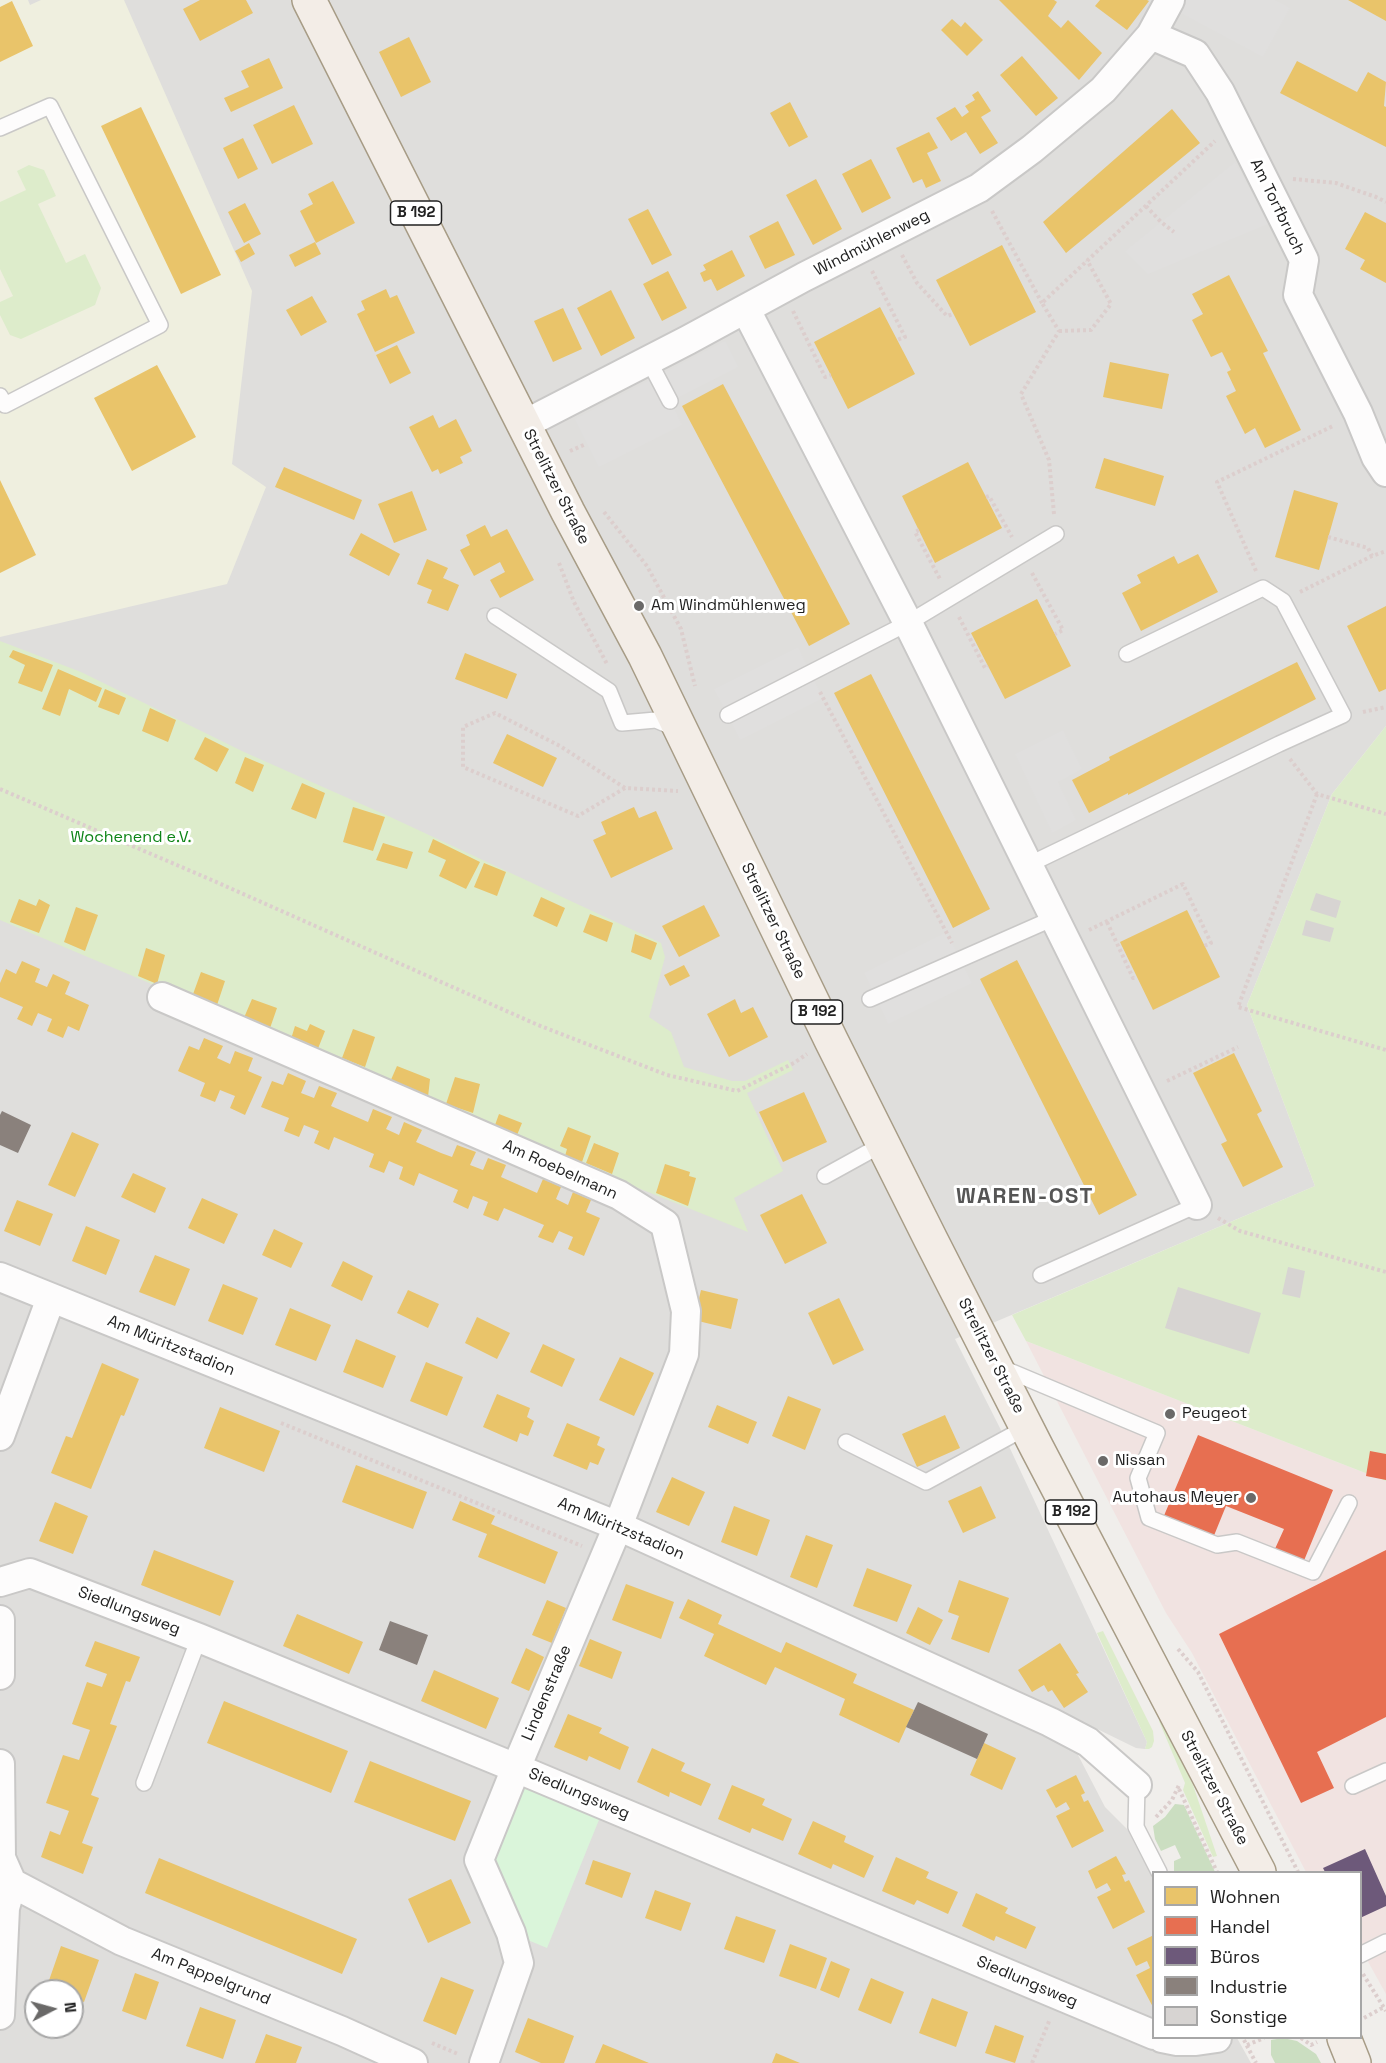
<!DOCTYPE html>
<html>
<head>
<meta charset="utf-8">
<style>
	body { margin:0 }
	#map { position:relative; width:1386px; height:2063px; overflow:hidden; background:#f0eeeb; font-family:"Space Grotesk",sans-serif }
	canvas { display:block }
	.legend { position:absolute; left:1152px; top:1871px; width:210px; height:168px; box-sizing:border-box; background:#fff; border:2px solid #a7a7a7; margin:0; padding:8px 10px; list-style:none; font-size:18px; color:#222 }
	.legend li { display:flex; align-items:center; gap:12px; height:30px }
	.legend b { width:30px; border:2px solid #a7a7a7 }
	.north { position:absolute; left:24px; top:1979px; width:60px; height:60px; box-sizing:border-box; background:#fff; border:2px solid #a7a7a7; border-radius:50%; rotate:84deg; font-size:16px; font-weight:700; line-height:24px; text-align:center; color:#222 }
	.north::after { content:''; display:block; margin:auto; width:21px; height:27px; background:#6a6968; clip-path:polygon(50% 0,100% 100%,50% 72%,0 100%) }
</style>
</head>
<body>
<div id="map">
<canvas width="1386" height="2063"></canvas>
<ul class="legend">
<li><b style="height:16px;background:#e9c46a"></b>Wohnen</li>
<li><b style="height:16px;background:#e76f51"></b>Handel</li>
<li><b style="height:16px;background:#6d597a"></b>Büros</li>
<li><b style="height:16px;background:#8a817c"></b>Industrie</li>
<li><b style="height:16px;background:#d7d4d2"></b>Sonstige</li>
</ul>
<div class="north">N</div>
</div>
<script>
const ctx = document.querySelector('canvas').getContext('2d');
ctx.lineJoin = 'round';
function fillPath(path, color) { ctx.fillStyle = color; ctx.fill(path, 'evenodd'); }
const shape = rows => new Path2D(rows.map(r => 'M' + r).join(''));
function stroke(path, color, width, dash) { ctx.strokeStyle = color; ctx.lineWidth = width; ctx.lineCap = dash ? 'butt' : 'round'; ctx.setLineDash(dash || []); ctx.stroke(path); }
function drawText(font, color, halo, rows, align = 'center') {
  ctx.font = font + ' "Space Grotesk",sans-serif'; ctx.lineWidth = 6; ctx.setLineDash([]); ctx.textBaseline = 'middle'; ctx.strokeStyle = halo; ctx.fillStyle = color; for (const [text, x, y, turn = 0] of rows) {
    ctx.save(); ctx.translate(x, y); ctx.rotate((+turn || 0) * Math.PI / 180); ctx.textAlign = isNaN(turn) ? turn : align; if (halo) ctx.strokeText(text, 0, 0); ctx.fillText(text, 0, 0); ctx.restore();
  }
}
const residential = shape([
	[0,0,1386,0,1386,726,1332,794,1247,1005,1315,1186,955,1339,1007,1442,1147,1742,1145,1749,1136,1748,1091,1726,1078,1755,1105,1807,1127,1829,1153,1879,1154,2038,1237,2038,1251,2063,0,2063],
	[36,1991,72,1991,72,2027,36,2027]
]);
const commercial = shape([
	[1026,1341,1386,1481,1386,1994,1361,1949,1360,1872,1306,1872,1192,1653,1166,1613]
]);
const farmland = shape([
	[0,0,28,0,30,5,41,0,124,0,252,291,232,464,266,487,227,584,0,637]
]);
const grass = shape([
	[29,165,44,170,56,196,38,204,66,263,85,254,101,288,95,305,21,339,10,335,0,315,0,302,13,296,0,269,0,202,26,190,17,171],
	[0,641,81,672,244,752,386,815,661,943,665,957,649,1017,671,1032,684,1067,732,1081,745,1081,788,1060,793,1070,747,1093,783,1171,734,1198,748,1232,588,1168,0,920],
	[1386,726,1386,1481,1026,1341,1012,1315,1315,1186,1247,1005,1332,794],
	[1103,1631,1153,1731,1154,1741,1152,1747,1149,1749,1145,1749,1147,1742,1097,1633],
	[1161,1720,1193,1785,1217,1856,1213,1857,1183,1790,1185,1783,1159,1721]
]);
const forest = shape([
	[1175,1804,1184,1805,1215,1872,1174,1872,1174,1861,1181,1858,1175,1845,1161,1851,1155,1839,1153,1826,1165,1817],
	[1283,2038,1297,2041,1316,2054,1321,2063,1275,2063,1271,2055,1271,2040]
]);
const park = shape([
	[516,1768,605,1805,547,1948,511,1933,479,1860]
]);
const parking = shape([
	[1185,0,1275,0,1290,8,1263,57,1179,12],
	[1235,162,1270,223,1148,274,1125,251],
	[725,341,738,367,671,401,682,425,599,467,575,419],
	[798,647,823,698,740,740,714,689],
	[1063,730,1082,769,1058,782,1076,820,1052,833,1015,754],
	[947,932,972,983,888,1024,864,973]
]);
const homes = shape([
	[200,0,246,0,253,13,200,41,183,9],
	[999,0,1054,0,1057,2,1048,16,1061,28,1068,20,1102,53,1079,80],
	[1100,0,1147,0,1149,1,1127,30,1095,6],
	[1348,0,1386,0,1386,21],
	[12,1,33,46,0,62,0,7],
	[952,19,961,27,965,22,983,40,967,56,941,30],
	[409,37,431,82,401,97,379,52],
	[1022,56,1058,98,1036,116,1000,75],
	[269,58,283,88,231,112,224,98,249,87,241,71],
	[1297,61,1357,92,1368,72,1386,82,1384,106,1386,107,1386,147,1280,93],
	[978,91,991,111,981,117,998,143,980,154,966,132,951,141,936,118,955,107,962,117,969,112,965,106,975,100,972,95],
	[790,102,808,137,789,147,770,113],
	[294,105,313,144,272,164,253,125],
	[141,107,221,275,181,294,101,126],
	[1172,109,1200,143,1066,253,1043,222],
	[929,132,938,148,927,153,941,181,926,188,922,179,913,183,896,148],
	[243,138,258,169,238,179,223,148],
	[871,159,891,198,862,213,842,174],
	[816,179,842,229,813,245,786,195],
	[333,181,355,223,316,243,300,211,313,204,308,194],
	[245,203,261,234,244,243,228,212],
	[648,209,672,255,652,265,628,219],
	[1365,212,1386,223,1386,283,1360,269,1365,260,1345,249],
	[778,221,795,255,765,269,749,236],
	[315,242,321,254,295,267,289,255],
	[249,243,255,254,241,262,235,251],
	[1002,245,1036,312,970,346,936,280],
	[732,250,745,276,717,291,711,279,704,282,700,273,706,270,703,265],
	[668,271,687,308,662,321,643,284],
	[1229,275,1268,351,1263,353,1301,430,1265,448,1255,428,1245,434,1226,396,1236,391,1227,372,1231,370,1222,352,1211,357,1192,320,1203,314,1192,294],
	[386,289,390,298,397,295,415,333,375,352,357,314,365,310,361,301],
	[611,290,635,338,601,356,577,308],
	[312,296,327,322,301,336,286,310],
	[880,307,915,374,848,409,814,342],
	[563,308,582,349,553,362,534,321],
	[397,345,411,373,390,384,376,355],
	[1110,362,1169,374,1162,409,1103,397],
	[157,365,196,437,132,471,94,398],
	[723,384,850,624,809,646,682,406],
	[433,415,439,428,456,419,472,451,460,457,463,463,440,474,438,469,432,472,409,427],
	[1104,458,1164,476,1155,506,1095,488],
	[968,462,1002,528,935,563,902,496],
	[284,467,362,500,354,520,275,487],
	[0,480,36,555,0,573],
	[1294,490,1338,503,1319,570,1275,557],
	[412,491,427,530,394,543,378,504],
	[485,525,491,537,507,529,534,580,500,598,490,580,505,572,500,562,474,576,460,550,470,545,466,535],
	[361,533,400,554,389,576,349,555],
	[1198,554,1218,592,1141,631,1122,593,1141,583,1137,575,1174,556,1178,564],
	[427,559,448,568,443,578,459,585,448,611,427,603,432,590,417,584],
	[1037,599,1071,666,1005,699,971,633],
	[1386,606,1386,689,1379,692,1347,626],
	[13,650,53,665,42,692,18,683,25,665,9,657],
	[465,653,517,674,507,699,455,679],
	[1297,662,1316,699,1128,795,1128,793,1089,813,1072,780,1110,760,1109,757],
	[58,669,102,688,96,702,69,689,60,716,42,709],
	[871,674,990,909,953,928,834,693],
	[105,689,126,698,119,715,98,707],
	[150,708,176,720,168,742,142,731],
	[507,734,557,758,543,787,493,763],
	[205,737,229,749,217,772,194,759],
	[245,757,264,765,253,792,235,783],
	[302,783,325,793,316,819,291,809],
	[353,807,385,817,373,851,343,842],
	[634,807,639,818,656,811,673,849,611,878,593,840,606,834,601,822],
	[433,839,480,862,466,889,439,876,446,860,428,852],
	[383,843,413,852,407,869,376,860],
	[484,863,506,872,497,896,474,887],
	[541,897,565,908,557,927,533,916],
	[19,899,36,906,39,899,50,905,39,933,10,922],
	[704,905,720,936,679,957,662,926],
	[76,907,98,915,85,951,64,942],
	[1187,910,1220,977,1153,1010,1120,942],
	[590,914,613,923,607,942,583,932],
	[635,934,657,943,651,960,631,952],
	[146,948,165,955,157,984,138,976],
	[1017,960,1137,1195,1099,1215,980,979],
	[22,961,40,969,35,982,47,987,53,974,70,982,65,994,89,1005,79,1031,68,1026,63,1038,47,1031,52,1019,38,1013,32,1026,17,1019,23,1007,0,997,0,983,6,969,16,974],
	[684,965,690,976,670,986,664,975],
	[201,972,225,981,216,1008,192,997],
	[252,999,277,1008,269,1031,243,1020],
	[735,999,741,1013,753,1007,768,1037,729,1057,707,1014],
	[310,1024,325,1031,317,1051,291,1039,295,1026,307,1031],
	[353,1029,375,1037,365,1067,342,1058],
	[204,1038,223,1046,217,1058,230,1064,235,1051,253,1058,248,1071,262,1077,245,1115,230,1108,235,1096,220,1090,215,1102,200,1096,205,1083,178,1071,189,1046,199,1050],
	[1234,1053,1262,1111,1257,1114,1283,1167,1243,1187,1221,1144,1227,1141,1193,1073],
	[397,1066,430,1079,428,1097,390,1082],
	[288,1073,306,1081,301,1093,314,1098,319,1086,337,1093,331,1106,368,1122,373,1109,392,1117,386,1129,399,1135,404,1122,422,1130,416,1142,441,1153,452,1157,457,1145,476,1152,470,1165,483,1170,488,1158,506,1165,501,1177,537,1193,543,1179,561,1187,556,1199,568,1205,573,1192,591,1200,586,1212,600,1218,584,1256,568,1249,573,1237,559,1231,553,1243,538,1237,544,1225,504,1208,498,1221,483,1215,488,1202,473,1196,468,1209,453,1202,458,1190,419,1173,414,1186,399,1179,403,1167,389,1161,384,1173,369,1167,374,1154,334,1137,329,1150,314,1143,319,1131,304,1125,299,1137,284,1131,289,1118,261,1107,272,1081,283,1085],
	[455,1077,480,1084,473,1113,446,1104],
	[804,1092,827,1142,783,1162,759,1112],
	[499,1114,522,1123,517,1135,495,1125],
	[568,1127,591,1136,582,1162,565,1156,567,1149,560,1146],
	[72,1132,99,1144,75,1197,48,1185],
	[594,1143,619,1153,612,1174,586,1163],
	[665,1164,690,1172,689,1176,696,1178,688,1206,656,1193],
	[133,1173,166,1188,155,1213,121,1197],
	[802,1194,827,1243,785,1264,760,1215],
	[202,1198,238,1214,224,1244,188,1228],
	[17,1200,53,1214,40,1246,4,1231],
	[86,1226,120,1240,106,1275,72,1261],
	[274,1229,303,1243,291,1268,262,1255],
	[155,1255,190,1269,175,1306,139,1292],
	[343,1261,373,1276,362,1301,331,1286],
	[223,1284,258,1298,243,1335,208,1321],
	[408,1290,439,1304,428,1328,397,1313],
	[701,1290,738,1299,731,1329,694,1320],
	[839,1298,864,1350,833,1365,808,1313],
	[290,1308,331,1325,316,1361,275,1345],
	[477,1317,510,1333,497,1359,465,1343],
	[356,1339,396,1356,383,1388,343,1372],
	[543,1344,575,1359,562,1387,530,1372],
	[620,1357,654,1373,634,1416,599,1400],
	[426,1362,463,1377,447,1416,410,1401],
	[102,1363,139,1379,124,1416,121,1415,91,1489,51,1473,66,1436,72,1438],
	[497,1394,530,1408,527,1417,534,1421,528,1436,520,1433,517,1442,483,1427],
	[788,1396,821,1409,805,1450,772,1436],
	[717,1405,757,1422,748,1444,708,1427],
	[220,1407,280,1431,264,1472,204,1448],
	[945,1415,960,1448,917,1467,902,1434],
	[567,1423,600,1437,597,1445,605,1449,598,1465,590,1462,587,1470,553,1456],
	[356,1465,427,1492,413,1529,342,1502],
	[672,1477,705,1492,689,1526,656,1512],
	[981,1486,996,1518,963,1533,948,1501],
	[460,1501,495,1516,491,1524,558,1552,545,1584,478,1557,487,1534,452,1520],
	[55,1502,88,1516,73,1554,39,1541],
	[734,1506,770,1520,757,1556,721,1542],
	[806,1535,833,1545,817,1588,790,1577],
	[154,1550,234,1581,220,1616,141,1585],
	[867,1568,912,1585,897,1622,853,1606],
	[959,1580,1009,1598,989,1653,951,1639,959,1616,948,1612],
	[626,1584,674,1602,661,1639,612,1620],
	[688,1599,722,1615,718,1624,781,1653,786,1642,857,1674,853,1683,914,1710,899,1743,839,1715,845,1699,775,1667,766,1685,704,1656,714,1634,679,1618],
	[547,1600,566,1608,552,1643,532,1635],
	[918,1607,943,1620,930,1645,906,1633],
	[297,1614,363,1642,349,1674,283,1646],
	[590,1639,622,1652,612,1679,579,1666],
	[95,1641,140,1657,130,1682,126,1681,110,1724,117,1726,91,1795,99,1798,82,1843,93,1847,83,1874,41,1857,50,1831,60,1835,69,1811,46,1803,63,1755,79,1760,90,1730,72,1724,87,1682,102,1687,107,1674,85,1666],
	[1060,1643,1079,1673,1076,1674,1088,1692,1064,1708,1052,1690,1048,1692,1044,1685,1032,1692,1018,1670],
	[526,1648,544,1657,529,1691,511,1683],
	[434,1670,499,1698,486,1729,421,1701],
	[224,1701,348,1751,331,1793,207,1743],
	[568,1714,602,1728,599,1733,629,1747,620,1770,589,1756,587,1761,554,1747],
	[984,1743,1016,1758,1002,1790,970,1775],
	[652,1748,685,1763,681,1771,711,1784,701,1806,670,1792,669,1797,637,1782],
	[370,1761,471,1801,455,1841,354,1802],
	[1076,1775,1085,1793,1081,1795,1084,1802,1088,1800,1104,1831,1072,1848,1056,1816,1070,1809,1066,1802,1056,1808,1046,1790],
	[732,1785,765,1799,762,1805,792,1819,783,1841,752,1828,750,1833,718,1819],
	[813,1821,846,1836,844,1842,874,1856,864,1878,833,1864,831,1869,798,1854],
	[1116,1856,1126,1874,1122,1875,1125,1882,1129,1880,1145,1912,1113,1929,1097,1897,1111,1890,1107,1883,1096,1889,1088,1871],
	[896,1857,929,1872,926,1878,958,1892,948,1914,917,1900,914,1905,882,1891],
	[159,1858,357,1939,342,1974,145,1893],
	[593,1860,631,1873,622,1898,585,1884],
	[451,1879,471,1923,428,1943,408,1899],
	[655,1890,691,1903,681,1931,645,1918],
	[976,1893,1008,1908,1005,1913,1036,1927,1026,1949,996,1936,994,1941,962,1926],
	[736,1916,776,1930,764,1963,724,1949],
	[1154,1935,1154,2009,1136,1975,1150,1968,1147,1961,1136,1966,1127,1948],
	[790,1944,827,1958,816,1989,779,1976],
	[61,1946,99,1960,84,2002,72,1998,72,1991,53,1991,46,1989],
	[831,1961,850,1969,839,1998,820,1990],
	[135,1973,159,1982,146,2020,122,2011],
	[441,1977,474,1990,456,2035,423,2021],
	[871,1978,904,1992,891,2024,858,2010],
	[932,1998,968,2012,956,2047,919,2033],
	[200,2007,236,2020,223,2059,186,2046],
	[528,2018,574,2036,564,2063,541,2063,515,2052],
	[995,2025,1024,2036,1015,2063,985,2053],
	[266,2034,302,2047,296,2063,255,2063],
	[603,2044,649,2063,595,2063],
	[776,2053,800,2063,772,2063]
]);
const shops = shape([
	[1198,1435,1333,1490,1303,1563,1274,1551,1284,1529,1226,1506,1213,1538,1163,1518],
	[1370,1451,1386,1454,1386,1480,1366,1476],
	[1386,1550,1386,1717,1317,1752,1334,1788,1301,1803,1219,1634]
]);
const offices = shape([
	[1365,1849,1386,1896,1386,1906,1360,1918,1360,1872,1325,1872,1323,1868]
]);
const industry = shape([
	[2,1111,31,1125,18,1153,0,1145,0,1115],
	[390,1621,428,1635,417,1665,379,1650],
	[918,1702,988,1734,977,1759,906,1727]
]);
const building = shape([
	[1316,893,1341,901,1336,918,1310,910],
	[1306,920,1334,928,1330,942,1302,935],
	[1288,1267,1305,1271,1300,1298,1282,1294],
	[1178,1287,1261,1313,1249,1354,1165,1328]
]);
const path = shape([
	[1293,179,1336,183,1376,197,1386,202],
	[1146,206,1161,222,1174,232],
	[992,211,1042,303],
	[902,255,917,283,947,316,953,314],
	[872,271,905,337,897,340],
	[793,311,825,377,831,375],
	[1059,331,1091,330,1111,304,1087,260],
	[570,451,586,444],
	[986,497,989,496,1012,537],
	[604,512,647,566,681,629,695,686],
	[1054,514,1049,460,1021,394,1059,331,1042,303,1215,141],
	[919,530,915,532,941,581],
	[1328,537,1368,548,1372,556],
	[559,563,574,602,607,664],
	[1256,571,1217,482,1333,426],
	[1032,573,1063,630,1055,634],
	[1300,592,1372,556,1386,551],
	[959,617,985,668,988,666],
	[820,692,952,943],
	[1363,712,1386,707],
	[1290,759,1317,794,1386,814],
	[625,788,578,816,463,767,463,727,495,713,560,746,625,788,678,791],
	[0,789,214,881,538,1025,667,1075,737,1091,794,1063,807,1054],
	[1317,794,1238,1007,1386,1050],
	[1107,922,1133,978,1137,977],
	[1089,930,1183,884,1211,943,1204,946],
	[1167,1081,1238,1047],
	[1218,1218,1240,1231,1386,1272],
	[281,1423,582,1546],
	[1178,1649,1198,1672,1298,1872],
	[1179,1789,1217,1872],
	[1156,1817,1172,1800,1179,1785],
	[1363,1974,1386,2011],
	[1364,2018,1384,2007],
	[1301,2038,1311,2045,1317,2042],
	[1244,2040,1256,2063],
	[432,2043,458,2054],
	[1247,2045,1264,2038],
	[1032,2063,1050,2019]
]);
const service = shape([
	[0,128,50,106,160,325,5,405,0,396],
	[649,361,670,401],
	[495,616,609,691,622,723,656,720,677,729],
	[728,715,908,623,1056,534],
	[1028,865,1279,744,1343,715,1283,601,1263,588,1127,654],
	[870,999,1054,918],
	[825,1176,883,1144],
	[1041,1275,1197,1205],
	[1000,1367,1157,1433,1138,1478,1149,1518,1217,1545,1237,1542,1313,1572,1349,1503],
	[846,1442,926,1482,1027,1427],
	[144,1783,199,1638],
	[1137,1785,1136,1827,1159,1872],
	[1353,1786,1386,1771],
	[1360,1955,1386,1942]
]);
const minor = shape([
	[1151,35,1195,54,1220,92,1304,260,1298,295,1358,413,1376,457,1386,472],
	[746,310,908,623,1197,1205],
	[525,424,688,340,804,277,979,188,1032,149,1103,90,1151,35,1170,0],
	[162,997,619,1195,665,1224,686,1311,684,1354,618,1526,516,1768,479,1860,511,1933,519,1963,484,2063],
	[0,1277,618,1526,1050,1722,1088,1742,1137,1785],
	[0,1436,51,1298],
	[0,1582,30,1573,199,1638,516,1768,1154,2035],
	[0,1620,0,1675],
	[0,1764,1,1858,12,1883],
	[12,1883,122,1941,342,2031,413,2063],
	[0,2015,5,1908,12,1883],
	[1162,2038,1177,2041,1196,2041,1217,2038]
]);
const primary = shape([
	[309,0,568,512,645,656,831,1040,931,1240,1037,1448,1259,1872],
	[1344,2038,1354,2063]
]);
const markers = [
	[639,606,6,"#6a6968"],
	[1170,1414,6,"#6a6968"],
	[1103,1461,6,"#6a6968"],
	[1251,1498,6,"#6a6968"]
];
const shields = [
	[416,213,51],
	[817,1012,51],
	[1071,1512,51]
];
const shieldNames = [
	["B 192",416,213],
	["B 192",817,1012],
	["B 192",1071,1512]
];
const streetNames = [
	["Am Torfbruch",1277,207,64],
	["Windmühlenweg",872,243,-27],
	["Strelitzer Straße",556,487,63],
	["Strelitzer Straße",773,921,64],
	["Am Roebelmann",560,1170,24],
	["Am Müritzstadion",171,1346,22],
	["Strelitzer Straße",991,1356,63],
	["Am Müritzstadion",621,1529,23],
	["Siedlungsweg",129,1611,21],
	["Lindenstraße",547,1693,-67],
	["Strelitzer Straße",1214,1788,62],
	["Siedlungsweg",579,1794,23],
	["Am Pappelgrund",211,1977,22],
	["Siedlungsweg",1027,1982,23]
];
const poiNames = [
	["Am Windmühlenweg",651,606],
	["Peugeot",1182,1414],
	["Nissan",1115,1461],
	["Autohaus Meyer",1239,1498,"right"]
];
const parkNames = [
	["Wochenend e.V.",131,838]
];
const districtNames = [
	["WAREN-OST",1025,1197]
];
fillPath(residential, '#dfdedc');
fillPath(commercial, '#f1e3e1');
fillPath(farmland, '#efefdf');
fillPath(grass, '#ddeccb');
fillPath(forest, '#cbdec1');
fillPath(park, '#daf5da');
fillPath(parking, '#e0dfde');
fillPath(homes, '#e9c46a');
fillPath(shops, '#e76f51');
fillPath(offices, '#6d597a');
fillPath(industry, '#8a817c');
fillPath(building, '#d7d4d2');
stroke(service, '#c9c8c7', 18);
stroke(minor, '#c9c8c7', 32);
stroke(primary, '#a79c86', 36);
stroke(path, '#dccecd', 4, [3, 3]);
stroke(service, '#fdfcfc', 15);
stroke(minor, '#fdfcfc', 28);
stroke(primary, '#f3ede7', 33);
for (const [x, y, r, color] of markers) { const dot = new Path2D(); dot.arc(x, y, r, 0, 2 * Math.PI); ctx.fillStyle = color; ctx.fill(dot); stroke(dot, '#fff', 2); }
for (const [x, y, w] of shields) { const box = new Path2D(); box.roundRect(x - w / 2, y - 12, w, 24, 4.5); ctx.fillStyle = '#fff'; ctx.fill(box); stroke(box, '#222', 1.5); }
drawText('bold 15px', '#222', null, shieldNames);
drawText('16px', '#222', '#fff', streetNames);
drawText('16px', '#222', '#fff', poiNames, 'left');
drawText('16px', '#0c8416', '#fff', parkNames);
ctx.letterSpacing = '1.5px';
drawText('bold 22px', '#555', '#fff', districtNames);
ctx.letterSpacing = '0px';
</script>
</body>
</html>
